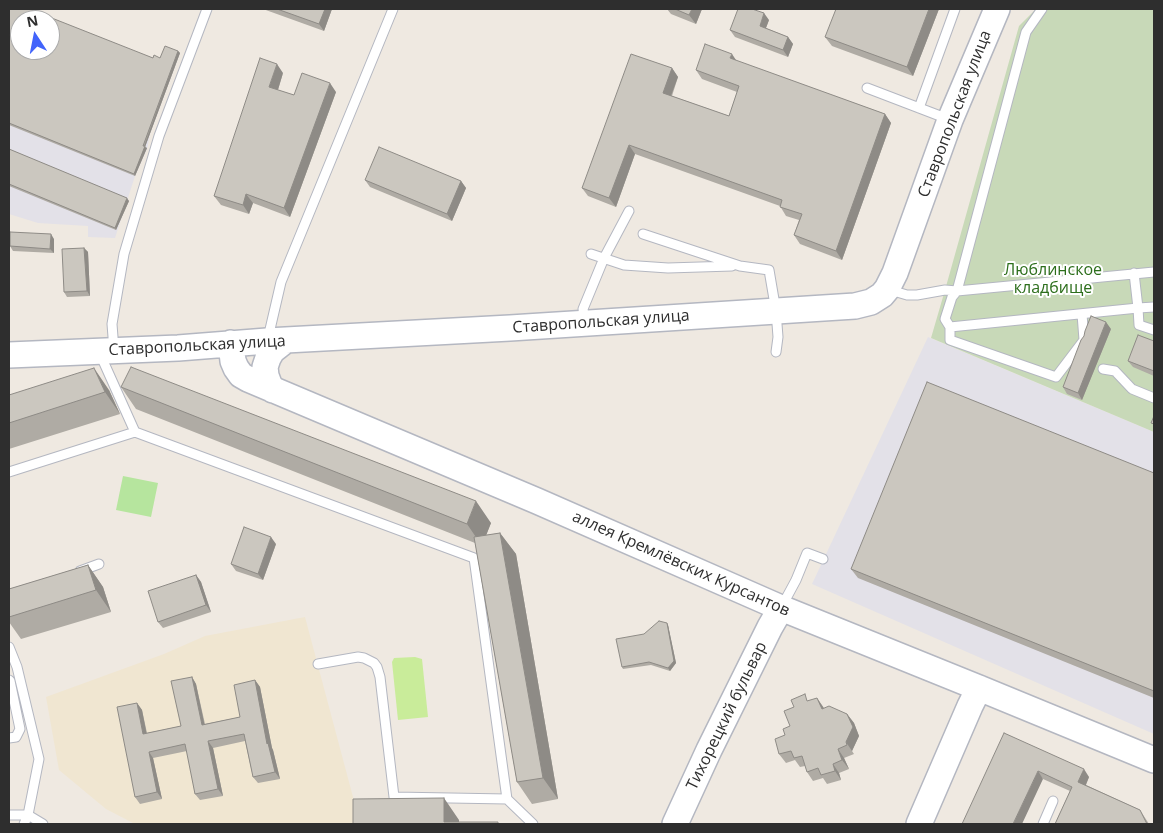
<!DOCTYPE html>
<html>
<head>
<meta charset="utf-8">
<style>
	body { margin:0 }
	#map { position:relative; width:1163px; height:833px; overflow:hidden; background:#efe9e1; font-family:"Open Sans",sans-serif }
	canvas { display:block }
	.frame { position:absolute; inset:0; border:10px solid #2e2e2e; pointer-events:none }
	.north { position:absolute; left:10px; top:10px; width:50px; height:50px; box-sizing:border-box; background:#fff; border:1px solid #ababab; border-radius:50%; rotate:349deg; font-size:14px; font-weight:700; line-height:20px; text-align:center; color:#2e2e2e }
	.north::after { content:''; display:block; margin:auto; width:18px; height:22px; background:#4264fb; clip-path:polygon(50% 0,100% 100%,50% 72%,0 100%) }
</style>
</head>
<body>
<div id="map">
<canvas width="1163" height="833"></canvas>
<div class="frame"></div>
<div class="north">N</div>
</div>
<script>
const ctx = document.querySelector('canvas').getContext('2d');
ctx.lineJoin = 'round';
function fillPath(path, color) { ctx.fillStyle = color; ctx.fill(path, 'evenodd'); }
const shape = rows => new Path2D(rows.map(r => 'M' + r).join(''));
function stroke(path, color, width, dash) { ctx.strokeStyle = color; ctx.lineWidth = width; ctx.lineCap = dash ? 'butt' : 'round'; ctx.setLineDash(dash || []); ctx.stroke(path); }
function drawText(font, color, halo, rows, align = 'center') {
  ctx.font = font + ' "Open Sans",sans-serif'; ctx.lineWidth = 4; ctx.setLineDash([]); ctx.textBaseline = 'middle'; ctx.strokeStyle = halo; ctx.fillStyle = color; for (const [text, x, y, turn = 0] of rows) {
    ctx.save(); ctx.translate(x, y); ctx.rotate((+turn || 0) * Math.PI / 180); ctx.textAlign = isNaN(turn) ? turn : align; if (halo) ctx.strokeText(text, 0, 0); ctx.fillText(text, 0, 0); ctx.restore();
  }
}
const industrial = shape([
	[9,9,22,9,154,60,162,60,180,53,150,134,147,149,135,176,115,238,88,237,88,226,38,223,9,214],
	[20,20,50,20,50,50,20,50],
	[928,337,1154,432,1154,734,812,584]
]);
const education = shape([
	[305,617,357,812,354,824,135,824,106,809,59,770,46,697,164,654,205,636]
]);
const green = shape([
	[123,476,158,483,151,517,116,510]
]);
const cemetery = shape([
	[1036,9,1154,9,1154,432,931,338,945,290,1019,26]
]);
const pitch = shape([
	[415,657,422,659,428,717,398,720,392,662,394,658]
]);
const lane = shape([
	[1042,9,1026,32,957,291,952,297,945,319,950,327,950,340,1056,377,1084,340,1082,314],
	[867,88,948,119],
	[919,108,955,9],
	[643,234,740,266,769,270,776,311,778,337,776,352],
	[591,254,624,265,668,268,732,266],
	[1134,273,1138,308,1154,307],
	[890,290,907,295,917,295,945,290,957,291,1154,272],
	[585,321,583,309,604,258,629,211],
	[950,327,1138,308,1139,325,1154,330],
	[268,338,281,282,393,9],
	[114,350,112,324,124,254,159,136,207,9],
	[100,354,135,432],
	[1103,369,1115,371,1132,389,1154,398],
	[9,472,135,432,474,558,507,799,533,824],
	[80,571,99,564],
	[782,606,796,580,807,553,823,559],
	[9,647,17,667,39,759,28,815,24,824],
	[318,664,358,657,364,658,374,663,377,667,380,677,394,797,507,799],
	[9,680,10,681,20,729,16,737,9,738],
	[9,815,28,815,43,824],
	[1043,824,1053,801]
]);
const secondary = shape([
	[231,343,233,361,236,368,241,375,248,379,537,501,781,608,979,688,1154,760],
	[9,355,178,348,267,341,510,328,855,306,871,302,882,295,887,289,895,273,950,120,997,9],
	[273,390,269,384,266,376,265,367,268,358,272,351,286,340],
	[675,824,709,750,770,627,781,608],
	[919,824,970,706,979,688]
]);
const wall = shape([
	[9,9,153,58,160,58,178,51,180,53,145,147,147,148,135,176,9,125],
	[263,9,332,9,324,31],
	[667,9,702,9,696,24,671,14],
	[939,9,913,76,832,46,825,37],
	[769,20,766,28,788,37,793,44,788,57,735,37,730,30],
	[736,61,885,114,891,123,842,260,800,244,794,235,799,220,786,216,780,206,635,154,616,207,588,196,582,188,672,68,678,77,672,96,729,116,737,92,702,79,696,70],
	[283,73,278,90,294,95,336,92,290,217,253,203,249,214,221,205,214,196],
	[9,149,129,201,116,230,9,186],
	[365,180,461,181,466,188,452,221,370,187],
	[54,239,54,253,13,251,10,246],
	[84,248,88,252,90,296,67,297,64,292],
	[1111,329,1082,400,1067,394,1063,387],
	[1154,341,1154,376,1133,367,1128,361],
	[121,387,491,523,486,535,500,533,516,554,558,799,532,804,517,782,475,543,136,409],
	[109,390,120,414,9,449,9,395],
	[1154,473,1154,698,858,578,851,569],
	[276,544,263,580,236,571,231,564],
	[88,565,103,587,111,612,21,639,9,622,9,589],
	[196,575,201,582,211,612,163,628,158,622],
	[667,623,668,625,676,663,670,671,651,665,623,669,622,667,644,634],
	[192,677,196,684,205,724,240,717,255,680,260,687,272,748,273,750,280,779,258,783,253,777,245,741,213,748,223,796,200,800,195,794,187,751,153,758,162,799,140,804,135,797,137,703,142,710,147,733,181,726],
	[817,698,824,708,847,714,854,723,859,736,852,751,854,754,844,758,849,769,839,773,841,780,827,784,823,778,813,781,807,772,805,766,800,767,795,760,786,763,779,754,785,735,790,726,809,701],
	[1004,733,1089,777,1086,785,1140,810,1149,824,1055,824,1070,791,1043,779]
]);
const shadedWall = shape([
	[325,9,332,9,324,31,319,24],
	[692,9,702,9,696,24,689,15],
	[929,9,939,9,913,76,907,67],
	[764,13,769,20,764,33,760,26],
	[788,37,793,44,788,57,783,50],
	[178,51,180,53,145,147,147,148,135,176,134,174],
	[732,54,738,63,730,58],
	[277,64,283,73,276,96,269,87],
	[672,68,678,77,669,101,663,93],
	[330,83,336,92,290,217,284,208],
	[885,114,891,123,842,260,836,251],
	[629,145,635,154,616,207,609,198],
	[461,181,466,188,452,221,447,214],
	[246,194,253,203,249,214,243,205],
	[127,198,129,201,116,230,115,228],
	[51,234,54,239,54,253,50,249],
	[84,248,88,252,90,296,87,291],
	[1106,322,1111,329,1082,400,1078,393],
	[94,368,109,390,120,414,105,392],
	[476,501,491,523,482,546,467,524],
	[500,533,516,554,558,799,543,778],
	[271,537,276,544,263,580,258,574],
	[88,565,103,587,111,612,96,590],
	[196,575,201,582,211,612,206,605],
	[667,623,668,625,676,663,670,671,668,668],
	[192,677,196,684,206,732,202,725],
	[255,680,260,687,272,748,273,750,280,779,275,772,267,744],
	[817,698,823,707,828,718,822,709],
	[137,703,142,710,148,741,143,734],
	[847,714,854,723,859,736,852,751,854,754,846,742],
	[208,741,213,748,223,796,218,789],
	[838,749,844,758,849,769,842,760],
	[149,752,153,758,162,799,157,792],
	[833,764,839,773,841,780,835,771],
	[1084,769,1089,777,1084,789,1078,782],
	[1038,771,1043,779,1022,824,1013,824],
	[444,798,459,820,459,824,444,822]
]);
const building = shape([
	[9,9,29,9,153,58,154,55,160,58,165,46,178,51,143,146,145,146,134,174,9,123,9,9],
	[20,20,50,20,50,50,20,50,20,20],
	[277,9,325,9,319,24,277,9],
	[675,9,692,9,689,15,675,9],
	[738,9,752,9,764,13,760,26,788,37,783,50,730,30,738,9],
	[836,9,929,9,907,67,825,37,836,9],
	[705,44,732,54,730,58,885,114,836,251,794,235,802,214,780,207,782,200,629,145,609,198,582,188,631,54,672,68,663,93,729,116,739,86,696,70,705,44],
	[260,58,277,64,269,87,294,95,302,73,330,83,284,208,246,194,243,205,214,196,260,58],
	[379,147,461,181,447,214,365,180,379,147],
	[9,149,127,198,115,228,9,184,9,149],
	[10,232,51,234,50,249,10,246,10,232],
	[84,248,87,291,64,292,62,249,84,248],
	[1091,316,1106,322,1078,393,1063,387,1081,340,1084,336,1085,331,1091,316],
	[1138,335,1154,341,1154,371,1128,361,1138,335],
	[131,367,476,501,467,524,121,387,131,367],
	[94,368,105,392,9,423,9,395,94,368],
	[927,382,1154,473,1154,691,851,569,927,382],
	[1154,416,1154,424,1151,423,1154,416],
	[244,527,271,537,258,574,231,564,244,527],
	[500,533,543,778,517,782,474,537,500,533],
	[88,565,96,590,9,617,9,589,88,565],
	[196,575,206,605,158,622,148,591,196,575],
	[659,621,667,623,674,661,668,668,649,662,622,667,616,639,644,634,659,621],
	[192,677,202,725,240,717,234,685,255,680,267,744,268,743,275,772,253,777,244,734,208,741,218,789,195,794,185,744,149,752,157,792,135,797,117,707,137,703,143,734,181,726,171,681,192,677],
	[805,694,807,701,817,698,822,709,829,706,847,714,853,727,846,742,847,745,838,749,842,760,833,764,835,771,821,775,818,768,807,772,802,756,794,758,791,751,779,754,775,739,785,735,783,729,790,726,784,711,794,707,791,700,805,694],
	[1004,733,1084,769,1078,782,1140,810,1147,824,1055,824,1072,787,1038,771,1013,824,962,824,1004,733],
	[444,798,444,822,498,822,498,824,353,824,353,799,444,798]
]);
const streetNames = [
	["Ставропольская улица",955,114,-69],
	["Ставропольская улица",601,322,-4],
	["Ставропольская улица",197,346,-3],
	["аллея Кремлёвских Курсантов",681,564,24],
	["Тихорецкий бульвар",727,716,-64]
];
const parkNames = [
	["Люблинское",1053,270],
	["кладбище",1053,288]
];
fillPath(industrial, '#e3e1e8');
fillPath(education, '#f0e6d1');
fillPath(green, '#b6e59e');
fillPath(cemetery, '#c8d9b8');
fillPath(pitch, '#c9ec9a');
stroke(lane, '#b4b7c1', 11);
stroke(secondary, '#b4b7c1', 28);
stroke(lane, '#fff', 9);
stroke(secondary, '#fff', 25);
fillPath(wall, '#afaba4');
fillPath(shadedWall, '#8e8b86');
fillPath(building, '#cbc7bf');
stroke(building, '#8e8b86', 1);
drawText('16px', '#2e2e2e', '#fff', streetNames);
drawText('16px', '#2c6e1b', '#fff', parkNames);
</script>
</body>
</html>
